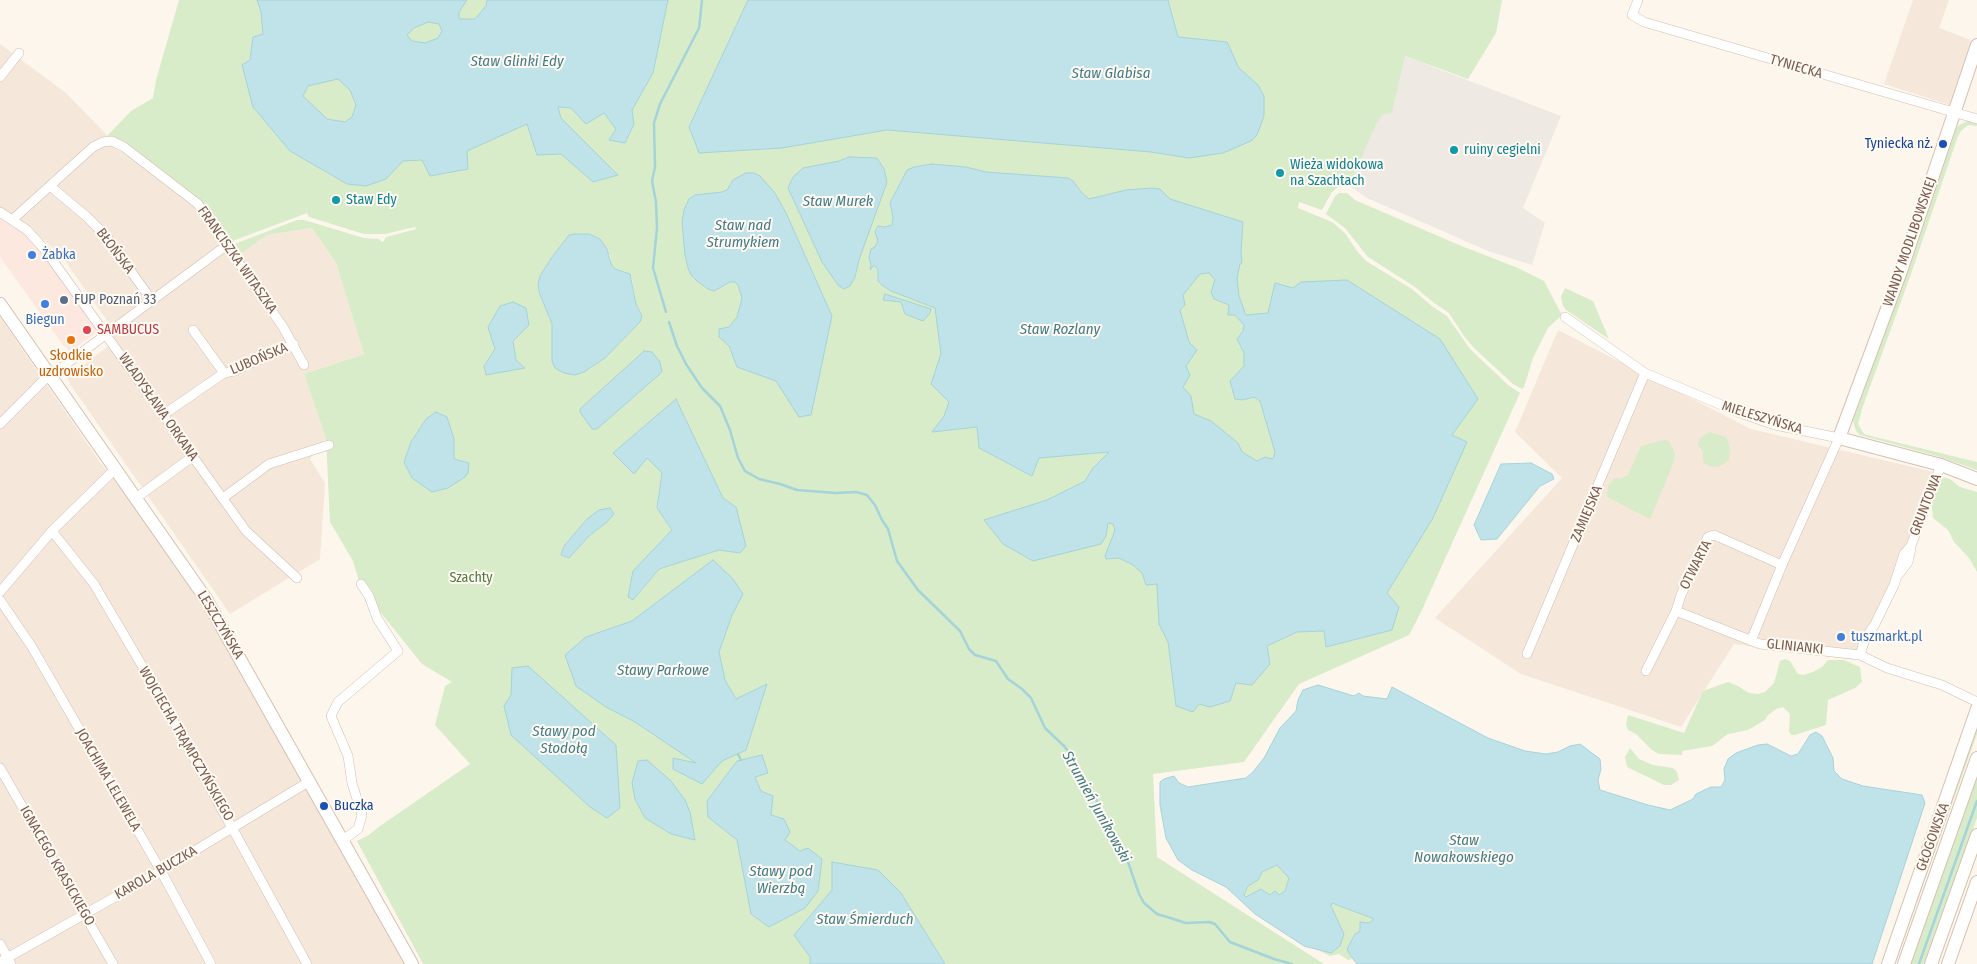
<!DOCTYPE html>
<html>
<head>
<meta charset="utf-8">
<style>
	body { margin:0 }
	canvas { display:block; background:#fdf6ec }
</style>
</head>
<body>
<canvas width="1977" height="964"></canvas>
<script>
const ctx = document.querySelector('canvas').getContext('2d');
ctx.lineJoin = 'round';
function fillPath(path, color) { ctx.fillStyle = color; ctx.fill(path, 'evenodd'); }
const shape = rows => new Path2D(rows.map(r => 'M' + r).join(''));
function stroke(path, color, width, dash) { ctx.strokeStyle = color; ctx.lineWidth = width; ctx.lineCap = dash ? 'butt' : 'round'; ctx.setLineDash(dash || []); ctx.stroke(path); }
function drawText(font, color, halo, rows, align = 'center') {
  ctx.font = font + ' "Fira Sans Condensed",sans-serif'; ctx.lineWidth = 4; ctx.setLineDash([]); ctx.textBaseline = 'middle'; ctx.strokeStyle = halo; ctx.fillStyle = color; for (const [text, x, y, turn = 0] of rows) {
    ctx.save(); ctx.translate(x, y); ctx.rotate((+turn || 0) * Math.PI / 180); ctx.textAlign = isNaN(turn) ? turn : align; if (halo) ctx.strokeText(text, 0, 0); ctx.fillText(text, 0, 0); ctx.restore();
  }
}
const residential = shape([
	[1913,0,1949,0,1939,28,1971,40,1953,106,1884,84],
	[0,44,66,93,106,134,114,148,135,160,195,207,230,242,238,255,267,235,312,228,336,263,364,354,304,374,326,439,310,459,325,483,320,559,230,614,70,384,67,377,111,344,111,326,60,254,19,219,0,208],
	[0,317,102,465,142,515,195,589,406,964,0,964],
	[1558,330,1751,429,1942,474,1854,660,1734,644,1681,727,1521,674,1435,618,1562,478,1515,432]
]);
const commercial = shape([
	[0,216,32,240,99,331,70,351,63,345,0,257]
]);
const industrial = shape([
	[1405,56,1561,116,1523,208,1545,223,1532,265,1488,251,1367,198,1347,184]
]);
const green = shape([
	[179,0,1502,0,1496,33,1468,79,1405,56,1392,112,1382,115,1376,124,1349,186,1339,186,1332,192,1322,210,1299,202,1298,208,1332,222,1345,233,1357,251,1366,261,1412,289,1433,307,1447,316,1470,349,1508,385,1520,393,1421,612,1409,635,1299,684,1244,762,1153,774,1157,857,1324,964,423,964,357,841,369,835,380,826,470,764,435,725,445,686,452,682,422,664,361,588,353,561,330,522,326,439,304,374,364,354,336,263,312,228,267,235,239,255,232,245,297,220,304,220,364,238,379,239,382,242,384,241,386,237,416,229,415,227,385,234,364,234,309,217,307,213,230,242,212,219,121,141,107,136,131,111,153,98,156,80],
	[575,234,582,234,610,255,611,264,615,269,625,272,632,279,636,304,641,313,640,322,605,358,584,372,552,360,552,324,539,292,538,284,540,276,552,257,566,239],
	[529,325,513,341,516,360,524,367,484,366,495,349],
	[426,419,454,439,454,459,469,463,404,463,411,442],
	[647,457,709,470,723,498,736,507,740,526,740,553,719,550,659,569,633,600,654,551,672,530,657,508,662,473],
	[587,519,607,522,589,536,569,558,561,555,564,546],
	[1966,120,1977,123,1977,126,1968,125,1961,131,1958,136,1911,274,1863,406,1858,424,1864,434,1875,437,1977,462,1977,470,1937,456,1860,435,1856,431,1853,421,1914,253,1956,129,1959,125,1966,122],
	[1339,193,1347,193,1355,200,1459,245,1518,268,1544,281,1562,315,1548,328,1533,358,1524,387,1522,389,1513,384,1474,348,1464,336,1449,313,1434,303,1415,287,1368,257,1345,228,1326,214,1335,196],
	[1565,288,1593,301,1609,339,1566,310,1563,306,1561,297],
	[1710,432,1726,437,1730,448,1729,460,1719,467,1709,466,1703,462,1703,452,1698,445,1699,440,1704,435],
	[1664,440,1669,441,1675,454,1673,464,1650,519,1607,497,1608,486,1613,480,1616,478,1620,479,1628,475,1641,446],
	[1942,477,1950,479,1960,487,1977,492,1977,572,1969,558,1954,542,1948,530,1933,518,1932,507,1935,490],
	[1785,659,1790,661,1798,674,1803,675,1813,672,1822,667,1828,660,1844,660,1860,667,1862,682,1855,688,1828,700,1826,725,1795,735,1791,735,1789,731,1790,714,1783,707,1776,709,1767,716,1765,720,1748,730,1728,734,1712,746,1682,751,1682,755,1659,754,1652,750,1636,734,1628,730,1626,725,1628,715,1684,733,1703,691,1728,682,1738,686,1749,693,1758,694,1765,692,1774,683,1780,661],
	[1977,723,1977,734,1895,964,1893,964],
	[1630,748,1639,759,1653,765,1673,768,1677,772,1679,780,1671,785,1664,785,1627,767,1625,757],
	[1977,775,1977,818,1942,918,1926,964,1910,964],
	[1278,864,1289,878,1285,891,1279,895,1251,895,1247,897,1244,895,1248,886,1258,880,1262,872],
	[1332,903,1374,919,1361,931,1350,955,1352,959,1348,960,1339,954,1330,956,1318,950,1331,953,1337,919,1331,906]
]);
const water = shape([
	[257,0,467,0,459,12,459,19,475,19,486,6,487,0,668,0,653,73,632,110,634,124,625,143,609,140,616,129,604,113,586,124,571,108,558,107,561,118,618,175,593,182,561,154,537,155,527,124,467,151,468,169,430,176,422,160,403,161,386,179,366,186,347,184,290,151,253,107,242,65,250,60,253,37,263,34,261,12,257,0],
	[428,22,439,24,442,31,438,38,425,43,412,41,407,35,414,28,428,22],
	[338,79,350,90,356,105,352,117,345,122,327,119,303,96,308,86,338,79],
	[748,0,1168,0,1178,37,1227,42,1239,68,1258,85,1264,96,1264,116,1257,135,1251,141,1223,153,1189,158,1151,152,887,130,782,148,699,153,689,127,748,0],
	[849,157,877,158,884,169,887,182,859,260,855,277,850,286,844,289,838,285,822,262,788,188,793,177,803,168,839,161,849,157],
	[932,164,966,167,986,172,1068,178,1073,181,1082,193,1089,199,1126,190,1152,188,1160,189,1170,199,1243,222,1241,251,1242,263,1240,264,1237,278,1239,296,1246,315,1268,313,1275,283,1293,288,1301,282,1347,280,1440,339,1478,399,1452,435,1467,442,1433,518,1387,593,1399,607,1392,630,1326,647,1324,631,1297,632,1267,646,1270,664,1252,685,1236,683,1230,701,1210,707,1199,704,1193,712,1176,706,1168,642,1159,624,1157,584,1146,585,1142,573,1133,565,1119,558,1106,559,1105,556,1115,530,1113,524,1108,523,1106,536,1101,544,1033,561,1003,544,984,520,1047,500,1085,481,1093,468,1109,452,1039,458,1032,476,979,448,977,427,932,432,944,416,949,402,931,384,941,354,935,308,891,291,882,285,878,281,878,270,876,267,874,265,870,270,871,265,869,257,871,249,875,247,878,241,875,232,878,226,885,227,892,225,893,217,890,203,907,170,914,167,932,164],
	[1209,273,1215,280,1211,292,1214,299,1229,305,1228,315,1235,315,1244,325,1243,331,1237,339,1244,353,1244,366,1230,381,1235,399,1243,400,1254,397,1260,401,1275,452,1273,459,1265,457,1257,461,1242,452,1238,443,1211,421,1194,414,1191,396,1183,387,1190,375,1186,366,1197,350,1189,342,1180,310,1185,305,1183,295,1200,274,1209,273],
	[746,173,754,173,760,176,775,193,787,215,832,316,811,415,799,417,776,381,737,367,729,346,719,337,719,329,729,327,737,317,742,298,738,285,735,282,730,282,714,291,708,289,697,281,691,275,688,268,685,255,682,222,684,210,689,199,695,195,722,192,727,190,733,180,746,173],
	[575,234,589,234,600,239,607,249,611,264,615,269,630,274,636,304,642,316,640,322,605,358,584,372,575,375,564,373,555,368,552,361,552,324,539,292,538,284,540,276,552,257,569,235,575,234],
	[885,294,931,309,930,313,923,321,905,314,901,302,883,300,885,294],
	[513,302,526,308,529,325,513,341,516,360,525,368,486,375,484,366,495,349,488,327,500,306,513,302],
	[644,351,652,352,660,362,662,372,597,429,592,429,580,412,580,409,644,351],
	[676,399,723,498,736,507,746,546,740,553,719,550,659,569,633,600,628,597,633,571,672,530,657,508,662,473,647,458,634,474,613,453,676,399],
	[436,412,447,417,454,439,454,459,469,463,468,473,465,477,448,488,432,492,412,478,404,462,411,442,426,419,436,412],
	[1531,463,1552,474,1554,479,1540,486,1497,539,1481,540,1474,525,1501,464,1531,463],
	[610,508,614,514,607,522,589,536,569,558,561,555,564,546,587,519,599,510,610,508],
	[713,560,733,579,743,594,732,615,719,652,725,680,736,699,767,684,746,750,722,761,702,784,673,769,673,758,696,763,635,722,606,707,576,686,565,655,586,637,632,621,713,560],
	[528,666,616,745,620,808,607,818,590,807,511,735,504,706,511,695,512,668,528,666],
	[1318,685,1354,696,1359,693,1363,696,1387,699,1392,687,1488,738,1525,751,1546,754,1558,752,1570,746,1580,744,1600,759,1601,769,1598,780,1600,790,1648,805,1670,810,1693,799,1696,794,1711,787,1721,787,1725,780,1724,769,1728,759,1736,753,1758,745,1767,744,1791,756,1798,754,1810,735,1816,732,1822,736,1833,758,1834,771,1842,779,1863,786,1922,795,1925,803,1872,964,1357,964,1350,955,1347,949,1355,934,1360,931,1360,922,1369,923,1374,919,1332,903,1331,906,1344,934,1340,946,1331,953,1304,946,1255,914,1226,887,1192,870,1178,860,1166,838,1160,805,1160,782,1164,779,1174,776,1179,783,1188,787,1246,778,1253,772,1264,758,1280,728,1296,711,1298,700,1303,690,1318,685],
	[1277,865,1289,878,1285,891,1279,895,1275,891,1270,895,1261,889,1246,897,1244,895,1248,886,1258,880,1262,872,1277,865],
	[762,755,768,773,755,777,761,791,773,796,771,815,784,819,790,832,785,840,800,851,808,848,822,859,818,891,805,908,769,927,751,914,737,840,708,817,707,801,737,761,762,755],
	[647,760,671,781,685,800,690,812,695,840,671,834,645,818,635,799,632,783,638,761,647,760],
	[832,862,878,870,901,893,945,964,810,964,810,957,794,935,832,890,832,862]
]);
const stream = shape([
	[666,312,653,268,657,228,656,202,652,181,655,167,654,123,660,104,699,28,702,0],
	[669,322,677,346,686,364,702,388,720,406,730,430,738,458,745,471,759,479,780,484,797,490,836,493,856,492,867,495,875,505,882,520,888,529,897,561,918,590,960,631,969,649,975,655,996,661,1008,679,1022,689,1031,698,1045,728,1064,746,1070,754,1091,789,1121,852,1128,862,1139,894,1144,903,1157,914,1167,917,1186,923,1209,922,1215,924,1230,942,1274,959,1292,964],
	[738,754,741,760],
	[1919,964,1977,801]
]);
const street = shape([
	[1638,0,1632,15,1644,22,1977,119],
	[0,77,19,53],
	[50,186,86,216,107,237,152,301],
	[0,212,27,230,46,251,246,531,297,578],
	[12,220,93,147,103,142,112,141,124,147,198,204,283,327,304,365],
	[1565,317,1645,373,1743,414,1775,425,1839,438,1782,565,1751,641],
	[193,330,224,373],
	[163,415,224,373,234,371,294,344],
	[0,424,43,381,227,245],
	[136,498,192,457],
	[223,498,269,464,329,445],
	[52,531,94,584,154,686,307,964],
	[1899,574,1908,562,1911,548],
	[0,592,52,531,115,469],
	[0,600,32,647,161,871,211,964],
	[1676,611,1681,595,1708,537,1714,535,1782,565],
	[1527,654,1645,373],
	[1860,655,1865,639,1875,624,1894,585,1904,554,1911,546,1941,465],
	[1646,671,1676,611,1760,644,1860,655,1887,668,1942,685,1977,702],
	[0,768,113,964],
	[343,840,358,829,362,815,352,783,348,756,331,716,338,702,398,651,377,618,369,596,361,584],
	[0,944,11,964],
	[0,962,161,871,310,781]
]);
const secondary = shape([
	[1977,45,1900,274,1839,438,1941,465,1977,479],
	[0,304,206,599,412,964],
	[1888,964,1977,709],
	[1904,964,1977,758],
	[1931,964,1977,835],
	[1948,964,1977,882]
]);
const markers = [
	[1943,144,5,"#1a4fb4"],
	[1454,150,5,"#0f9aa8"],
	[1280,173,5,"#0f9aa8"],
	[336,200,5,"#0f9aa8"],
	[32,255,5,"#3f7fe0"],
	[64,300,5,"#5c6f8a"],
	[45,304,5,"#3f7fe0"],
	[87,330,5,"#e0444e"],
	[71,340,5,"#e8710a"],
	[1841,637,5,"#3f7fe0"],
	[324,806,5,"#1a4fb4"]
];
const streetNames = [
	["TYNIECKA",1796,67,16],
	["WANDY MODLIBOWSKIEJ",1910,242,-71],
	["BŁOŃSKA",115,251,53],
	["FRANCISZKA WITASZKA",237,260,55],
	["LUBOŃSKA",259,359,-23],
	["WŁADYSŁAWA ORKANA",158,407,55],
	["MIELESZYŃSKA",1762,418,17],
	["GRUNTOWA",1926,505,-69],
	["ZAMIEJSKA",1587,514,-67],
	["OTWARTA",1696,565,-63],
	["LESZCZYŃSKA",220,625,59],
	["GLINIANKI",1795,647,6],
	["WOJCIECHA TRĄMPCZYŃSKIEGO",186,744,60],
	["JOACHIMA LELEWELA",108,780,60],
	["GŁOGOWSKA",1933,837,-70],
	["IGNACEGO KRASICKIEGO",57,866,60],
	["KAROLA BUCZKA",156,873,-30]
];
const transitNames = [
	["Tyniecka nż.",1933,144],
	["Buczka",334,806,"left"]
];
const cultureNames = [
	["ruiny cegielni",1464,150],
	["Wieża widokowa",1290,165],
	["na Szachtach",1290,181],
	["Staw Edy",346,200]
];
const shopNames = [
	["Żabka",42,255],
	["Biegun",45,320,"center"],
	["tuszmarkt.pl",1851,637]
];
const serviceNames = [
	["FUP Poznań 33",74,300]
];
const healthNames = [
	["SAMBUCUS",97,330]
];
const foodNames = [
	["Słodkie",71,356],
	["uzdrowisko",71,372]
];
const parkNames = [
	["Szachty",471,578]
];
const waterNames = [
	["Staw Glinki Edy",517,62],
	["Staw Glabisa",1111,74],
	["Staw Murek",838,202],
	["Staw nad",743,226],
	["Strumykiem",743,243],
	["Staw Rozlany",1060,330],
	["Stawy Parkowe",663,671],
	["Stawy pod",564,732],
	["Stodołą",564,749],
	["Strumień Junikowski",1096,807,61],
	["Staw",1464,841],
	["Nowakowskiego",1464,858],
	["Stawy pod",781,872],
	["Wierzbą",781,889],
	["Staw Śmierduch",865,920]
];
fillPath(residential, '#f5e8da');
fillPath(commercial, '#fde8e0');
fillPath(industrial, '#efe9e4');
fillPath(green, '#d8ecc9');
fillPath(water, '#bfe3e8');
stroke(water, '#a5d3da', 1);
stroke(stream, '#a5d3da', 2.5);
stroke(street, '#d1beb0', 10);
stroke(secondary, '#d6c0b0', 14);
stroke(street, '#fff', 9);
stroke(secondary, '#fff', 12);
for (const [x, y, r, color] of markers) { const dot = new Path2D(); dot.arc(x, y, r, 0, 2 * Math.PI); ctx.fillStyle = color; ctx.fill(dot); stroke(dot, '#fffaf3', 2); }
drawText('14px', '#7a5c4d', '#fffaf3', streetNames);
drawText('14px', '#164399', '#fffaf3', transitNames, 'right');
drawText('14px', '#0d838f', '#fffaf3', cultureNames, 'left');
drawText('14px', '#366cbe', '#fffaf3', shopNames, 'left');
drawText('14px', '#4e5e75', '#fffaf3', serviceNames, 'left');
drawText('14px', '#be3a42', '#fffaf3', healthNames, 'left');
drawText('14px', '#c56008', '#fffaf3', foodNames);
drawText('14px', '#537a41', '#fffaf3', parkNames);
drawText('italic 15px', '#437c86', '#fffaf3', waterNames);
</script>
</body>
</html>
